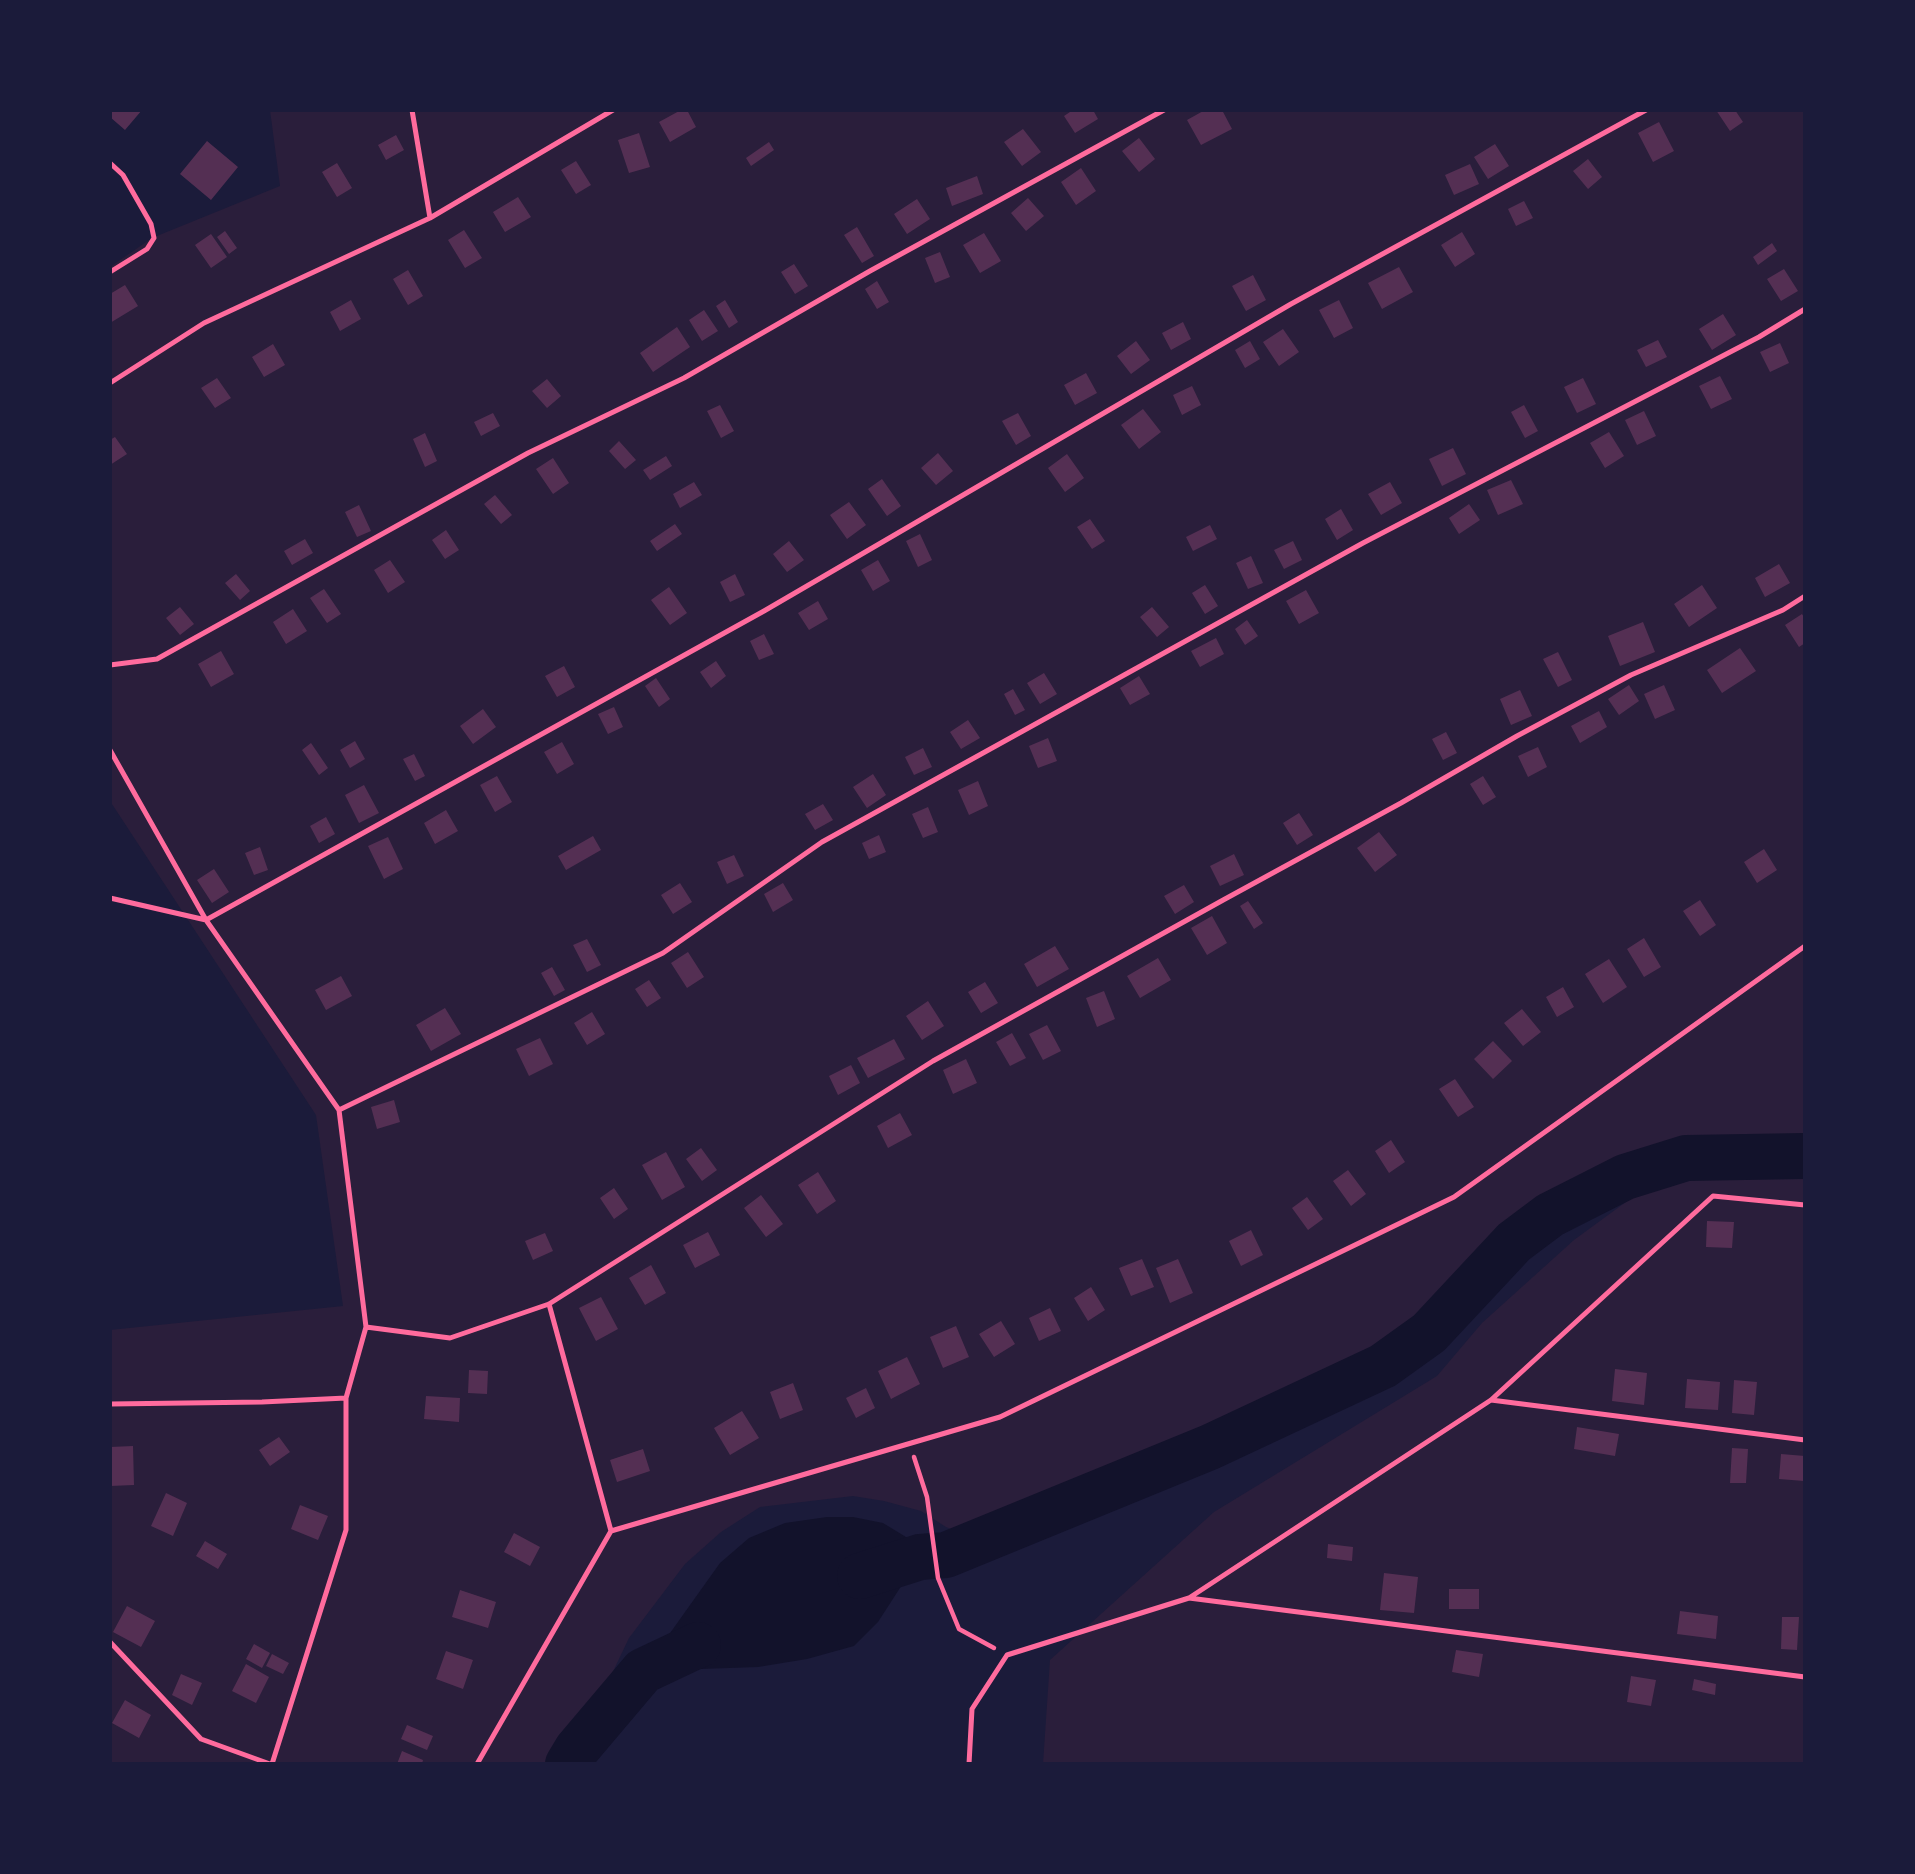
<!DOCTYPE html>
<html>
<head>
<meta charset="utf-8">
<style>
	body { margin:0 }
	#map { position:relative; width:1915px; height:1874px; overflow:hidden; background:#1b1b3a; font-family:Montserrat,sans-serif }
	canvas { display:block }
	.frame { position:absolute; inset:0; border:112px solid #1b1b3a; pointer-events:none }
</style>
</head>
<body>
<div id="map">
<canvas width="1915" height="1874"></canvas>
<div class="frame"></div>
</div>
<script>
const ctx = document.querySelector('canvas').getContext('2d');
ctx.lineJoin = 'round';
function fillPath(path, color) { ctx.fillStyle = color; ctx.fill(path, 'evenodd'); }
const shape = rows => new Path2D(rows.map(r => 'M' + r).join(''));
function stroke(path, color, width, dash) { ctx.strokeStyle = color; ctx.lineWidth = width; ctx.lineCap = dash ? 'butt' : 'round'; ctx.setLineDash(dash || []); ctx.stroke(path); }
const green = shape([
	[270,110,1805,110,1805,1138,1783,1140,1684,1136,1622,1161,1545,1197,1502,1234,1416,1320,1376,1353,1202,1434,956,1531,946,1527,921,1511,884,1501,853,1496,760,1507,721,1532,685,1564,629,1638,597,1705,562,1738,545,1764,110,1764,110,1330,343,1306,316,1115,110,801,110,267,152,238,280,186],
	[1805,1156,1805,1764,1043,1764,1050,1660,1214,1512,1437,1376,1482,1323,1574,1240,1686,1158]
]);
const water = shape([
	[827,1517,853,1517,883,1523,906,1537,920,1557,878,1622,854,1646,807,1659,758,1667,643,1671,720,1563,749,1538,785,1523]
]);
const river = shape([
	[860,1576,920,1557,946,1555,1210,1447,1383,1366,1429,1333,1514,1242,1550,1215,1625,1177,1686,1158,1805,1156],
	[568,1764,577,1749,643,1671,698,1645]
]);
const building = shape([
	[110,110,142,110,125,130,110,117],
	[681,110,687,110,696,127,670,142,659,122],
	[1073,110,1093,110,1098,119,1075,133,1064,116],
	[1205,110,1222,110,1232,129,1201,145,1187,120],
	[1716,110,1735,110,1743,122,1730,131],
	[1659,122,1674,151,1653,162,1638,133],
	[1023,129,1041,152,1022,166,1004,142],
	[639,133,650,167,629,173,618,140],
	[396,135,404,150,386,160,378,145],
	[1139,138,1155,159,1139,172,1122,151],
	[207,141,238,167,211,200,180,174],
	[769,142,774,150,751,166,746,158],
	[1495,144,1509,166,1488,179,1474,157],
	[1588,159,1602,177,1588,189,1573,171],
	[576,161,591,185,576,194,561,170],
	[337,163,352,188,337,197,322,172],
	[1470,164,1479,184,1454,195,1445,175],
	[1081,168,1096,191,1076,205,1061,182],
	[977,176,983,194,952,206,946,188],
	[518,197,531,217,505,232,493,212],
	[1028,198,1044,216,1026,231,1011,213],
	[917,199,930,219,907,234,894,214],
	[1524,201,1533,218,1516,226,1508,209],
	[857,227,874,256,862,263,844,235],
	[464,230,482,258,465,268,448,240],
	[225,231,237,248,229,254,217,237],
	[1462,232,1475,254,1455,267,1441,245],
	[984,233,1001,261,980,273,963,245],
	[211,234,227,257,211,268,195,245],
	[1772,243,1777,251,1758,265,1753,257],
	[940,252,950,277,935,283,925,258],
	[794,264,808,286,795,294,781,272],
	[1399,267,1413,292,1382,309,1368,283],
	[1784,269,1798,291,1781,301,1767,279],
	[408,270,423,296,408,305,393,279],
	[1253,275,1266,300,1246,311,1232,286],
	[877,281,889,302,877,309,865,289],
	[125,285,138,306,110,323,110,294],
	[351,300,361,319,340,331,330,312],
	[725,300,738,322,729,328,716,306],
	[1339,300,1353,328,1334,338,1319,310],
	[704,310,718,331,702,341,689,320],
	[1723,314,1736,335,1712,350,1699,329],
	[1183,322,1191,339,1171,350,1162,333],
	[677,327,690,347,653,372,640,353],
	[1283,329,1299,352,1279,366,1263,342],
	[1658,340,1667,357,1646,367,1637,350],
	[1136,341,1150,360,1131,374,1117,356],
	[1250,341,1260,359,1245,368,1235,350],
	[1780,343,1789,363,1770,372,1760,352],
	[273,344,285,365,264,377,252,357],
	[1086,373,1097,393,1075,405,1064,385],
	[1720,376,1732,399,1711,409,1699,386],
	[217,378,231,398,215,408,201,388],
	[1583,378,1596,404,1577,413,1564,387],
	[547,379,561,396,547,408,532,391],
	[1192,386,1201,405,1182,415,1173,395],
	[720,405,734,431,721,438,707,411],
	[1524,405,1538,431,1525,438,1511,412],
	[1143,409,1161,432,1139,449,1121,425],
	[1644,411,1656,436,1637,445,1625,420],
	[493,413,500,426,481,436,474,422],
	[1018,413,1031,436,1016,445,1002,421],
	[1609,432,1624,456,1605,468,1590,443],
	[425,433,437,461,425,467,413,439],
	[115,437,127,454,110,465,110,440],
	[619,441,636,460,625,469,609,451],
	[1453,448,1466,474,1442,486,1429,459],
	[938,453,953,471,936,485,921,468],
	[1067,454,1084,478,1065,492,1048,468],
	[666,456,672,466,650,480,643,470],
	[553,458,569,483,553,494,536,469],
	[882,479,901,506,887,516,868,489],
	[1511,480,1523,504,1498,515,1487,490],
	[694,482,702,495,680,508,673,494],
	[1390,482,1402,503,1381,515,1368,494],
	[495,495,512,515,501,524,484,504],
	[849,502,866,525,847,539,830,515],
	[1469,504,1480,520,1459,534,1449,518],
	[359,505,371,531,357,537,345,512],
	[1341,509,1353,530,1337,540,1325,519],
	[1090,519,1105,541,1092,549,1077,527],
	[675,524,682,534,657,551,650,541],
	[1210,525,1217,539,1193,551,1186,537],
	[446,530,459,550,445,559,432,540],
	[920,534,932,560,918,567,906,541],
	[305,539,313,553,292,565,284,551],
	[789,541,804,560,787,572,773,554],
	[1293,541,1302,560,1284,569,1274,550],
	[1251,556,1263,583,1248,589,1236,563],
	[390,560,405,582,388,593,374,570],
	[878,560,890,581,873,591,861,570],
	[1779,564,1790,583,1765,597,1755,578],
	[236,574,250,591,240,600,225,583],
	[735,574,745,595,730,602,720,582],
	[1205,585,1218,606,1205,614,1192,593],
	[1702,585,1717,608,1689,627,1674,604],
	[669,587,687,613,670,625,651,600],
	[324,589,341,614,327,623,310,598],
	[1306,590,1319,613,1299,624,1286,601],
	[818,601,828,619,809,630,798,613],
	[180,607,194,624,180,635,166,618],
	[1152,607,1169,627,1157,637,1140,617],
	[293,609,307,631,286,644,273,622],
	[1802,614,1805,619,1805,643,1799,647,1785,625],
	[1247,620,1258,636,1245,645,1235,629],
	[1643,622,1655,652,1620,666,1608,636],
	[764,634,774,654,759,660,750,641],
	[1216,638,1224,654,1200,667,1191,651],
	[1740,648,1756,671,1722,693,1707,670],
	[221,651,234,674,211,687,198,664],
	[1558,652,1572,680,1558,687,1543,659],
	[716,661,726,676,711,688,700,672],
	[564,666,575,687,557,697,545,676],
	[1044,673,1057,694,1040,704,1027,683],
	[1139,676,1150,694,1130,705,1120,688],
	[656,678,670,699,659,707,645,686],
	[1629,685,1639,701,1619,715,1608,699],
	[1664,685,1675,710,1655,719,1644,694],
	[1013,689,1025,710,1015,715,1004,694],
	[1520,690,1532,716,1511,725,1500,699],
	[614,707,623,727,608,734,598,714],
	[483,709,496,727,473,744,460,726],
	[1599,711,1607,727,1580,743,1571,726],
	[968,720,980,738,961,749,950,732],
	[1446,732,1457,753,1443,760,1432,739],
	[1048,738,1057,761,1038,768,1029,746],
	[355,741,365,759,350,768,340,750],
	[562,742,574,764,557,774,544,752],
	[311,743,328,768,319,775,302,750],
	[1538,747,1547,767,1528,777,1518,756],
	[923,748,932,767,914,775,905,757],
	[414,754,425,776,415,781,403,759],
	[873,774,886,795,867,808,853,787],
	[497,776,512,802,495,812,480,785],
	[1483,776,1496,797,1483,805,1470,784],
	[978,781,988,806,969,815,958,790],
	[364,785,379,813,359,823,345,795],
	[823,804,833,820,815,830,805,814],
	[928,807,938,832,923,838,912,814],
	[446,810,458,831,435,844,424,823],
	[1299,813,1313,835,1297,845,1283,823],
	[326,817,335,834,319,843,310,826],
	[1379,832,1397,855,1375,872,1357,848],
	[879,835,886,852,869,859,862,843],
	[593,836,601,850,566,870,558,856],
	[388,837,403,869,384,879,368,846],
	[260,847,268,870,254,875,245,853],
	[1764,849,1777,870,1757,883,1744,862],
	[1234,854,1244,875,1220,886,1210,866],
	[734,855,744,876,727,884,717,862],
	[214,869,229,892,212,903,197,880],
	[680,883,692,902,673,914,661,895],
	[783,883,793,900,773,912,764,894],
	[1184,885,1194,902,1175,914,1164,896],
	[1700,900,1716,925,1700,936,1683,911],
	[1248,901,1263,923,1254,929,1240,906],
	[1212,916,1227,943,1207,955,1191,928],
	[1644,938,1661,967,1644,977,1627,949],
	[587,939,601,965,587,972,573,945],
	[1055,946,1069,969,1037,987,1024,964],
	[688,952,704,977,687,988,671,963],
	[1158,958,1171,980,1140,998,1127,976],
	[1609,959,1627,987,1603,1003,1585,974],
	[552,967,565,990,554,996,541,973],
	[341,976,352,996,326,1010,315,990],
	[649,980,661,998,647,1007,635,989],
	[985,982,998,1003,981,1013,968,992],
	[1563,987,1574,1007,1557,1017,1546,997],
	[1104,991,1115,1019,1097,1027,1086,998],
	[928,1001,944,1026,922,1040,906,1016],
	[445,1008,461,1034,431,1051,416,1025],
	[1522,1009,1541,1032,1523,1046,1504,1023],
	[592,1012,605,1034,587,1045,574,1023],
	[1047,1025,1061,1051,1043,1060,1029,1034],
	[1012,1033,1026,1058,1010,1066,996,1042],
	[540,1038,553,1064,529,1076,516,1049],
	[894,1039,905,1059,868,1078,857,1058],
	[1493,1041,1512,1061,1493,1079,1474,1059],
	[966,1059,977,1083,953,1094,943,1070],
	[851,1065,860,1083,838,1095,829,1076],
	[1455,1079,1474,1107,1458,1117,1439,1089],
	[394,1100,400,1122,377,1129,371,1107],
	[900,1113,912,1135,888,1148,877,1126],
	[1391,1140,1405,1162,1389,1173,1375,1151],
	[701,1148,717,1170,702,1181,686,1159],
	[666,1152,685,1187,662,1200,642,1165],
	[1348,1170,1366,1194,1351,1206,1333,1181],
	[818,1172,836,1201,817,1214,798,1185],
	[614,1188,628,1209,614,1219,600,1198],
	[761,1195,783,1224,766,1237,744,1208],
	[1307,1197,1323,1219,1308,1230,1292,1208],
	[1707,1221,1734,1222,1732,1248,1706,1247],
	[1251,1230,1263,1255,1241,1266,1229,1241],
	[708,1232,720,1255,695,1268,683,1245],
	[545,1233,553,1251,533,1260,525,1241],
	[1142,1259,1154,1287,1131,1296,1119,1268],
	[1178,1259,1193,1293,1170,1303,1156,1268],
	[651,1265,666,1293,645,1305,629,1278],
	[1091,1287,1105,1310,1088,1321,1074,1298],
	[601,1297,618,1329,596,1341,579,1308],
	[1050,1308,1061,1331,1039,1341,1029,1318],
	[1001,1321,1015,1344,994,1357,979,1334],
	[956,1326,969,1357,943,1368,930,1337],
	[907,1357,920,1384,891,1399,878,1371],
	[1615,1369,1647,1373,1644,1405,1612,1401],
	[469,1370,488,1371,487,1394,468,1393],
	[1687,1379,1720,1382,1718,1410,1685,1408],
	[1734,1380,1757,1382,1754,1415,1732,1413],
	[793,1383,803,1410,780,1419,770,1392],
	[866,1388,875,1408,856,1418,846,1398],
	[426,1396,460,1398,459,1422,424,1419],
	[742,1411,759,1438,730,1455,714,1428],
	[1577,1427,1619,1434,1615,1456,1574,1449],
	[279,1437,290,1452,270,1466,259,1450],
	[133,1446,134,1485,110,1486,110,1447],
	[1732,1448,1748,1449,1746,1483,1730,1483],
	[643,1449,650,1471,617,1482,610,1460],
	[1781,1454,1805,1456,1804,1481,1779,1479],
	[166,1493,187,1503,173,1536,151,1526],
	[300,1505,328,1516,318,1540,291,1529],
	[514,1533,540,1547,530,1566,504,1552],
	[205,1541,227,1554,218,1569,196,1556],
	[1328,1544,1353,1547,1352,1561,1327,1558],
	[1384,1573,1418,1577,1414,1613,1380,1610],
	[1449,1589,1479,1589,1479,1609,1449,1609],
	[460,1590,496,1602,488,1628,452,1617],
	[127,1606,155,1621,141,1647,113,1632],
	[1680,1611,1718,1616,1716,1639,1677,1634],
	[1782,1617,1799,1617,1797,1650,1781,1649],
	[254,1644,270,1653,262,1668,246,1659],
	[1456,1650,1483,1654,1479,1677,1452,1672],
	[446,1651,473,1660,463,1689,436,1679],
	[272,1654,289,1663,283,1674,266,1666],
	[246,1664,269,1677,256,1703,232,1691],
	[181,1674,202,1683,192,1705,172,1695],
	[1631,1676,1656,1680,1651,1706,1627,1702],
	[1694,1679,1716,1684,1715,1695,1692,1690],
	[125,1700,151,1715,139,1738,112,1723],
	[407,1725,433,1736,427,1750,401,1739],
	[402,1751,423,1760,422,1764,397,1764]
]);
const path = shape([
	[914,1457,927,1497,938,1578,959,1629,994,1648]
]);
const service = shape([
	[412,110,430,218],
	[110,163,123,175,151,224,154,238,147,249,110,272],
	[110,383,204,323,430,218,613,110],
	[110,665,157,659,528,453,684,378,870,271,1164,110],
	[110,750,206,920,764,611,1291,304,1646,110],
	[110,898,206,920,339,1110,366,1327,346,1398,346,1530,272,1764],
	[339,1110,663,953,822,842,1363,543,1759,337,1805,309],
	[549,1304,611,1531],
	[366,1327,450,1338,549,1304,933,1061,1225,899,1401,803,1517,736,1631,675,1783,610,1805,596],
	[1491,1400,1805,1440],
	[110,1404,262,1402,346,1398],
	[1189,1598,1805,1677],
	[110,1642,201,1739,270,1764],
	[477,1764,611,1531,1000,1417,1454,1197,1805,946],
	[969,1764,972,1709,1007,1655,1189,1598,1491,1400,1713,1196,1805,1205]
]);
fillPath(green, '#2a1e3b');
fillPath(water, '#12122b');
stroke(river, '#12122b', 46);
fillPath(building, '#542f53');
stroke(path, '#ff6b9d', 4.5);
stroke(service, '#ff6b9d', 5);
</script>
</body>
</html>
